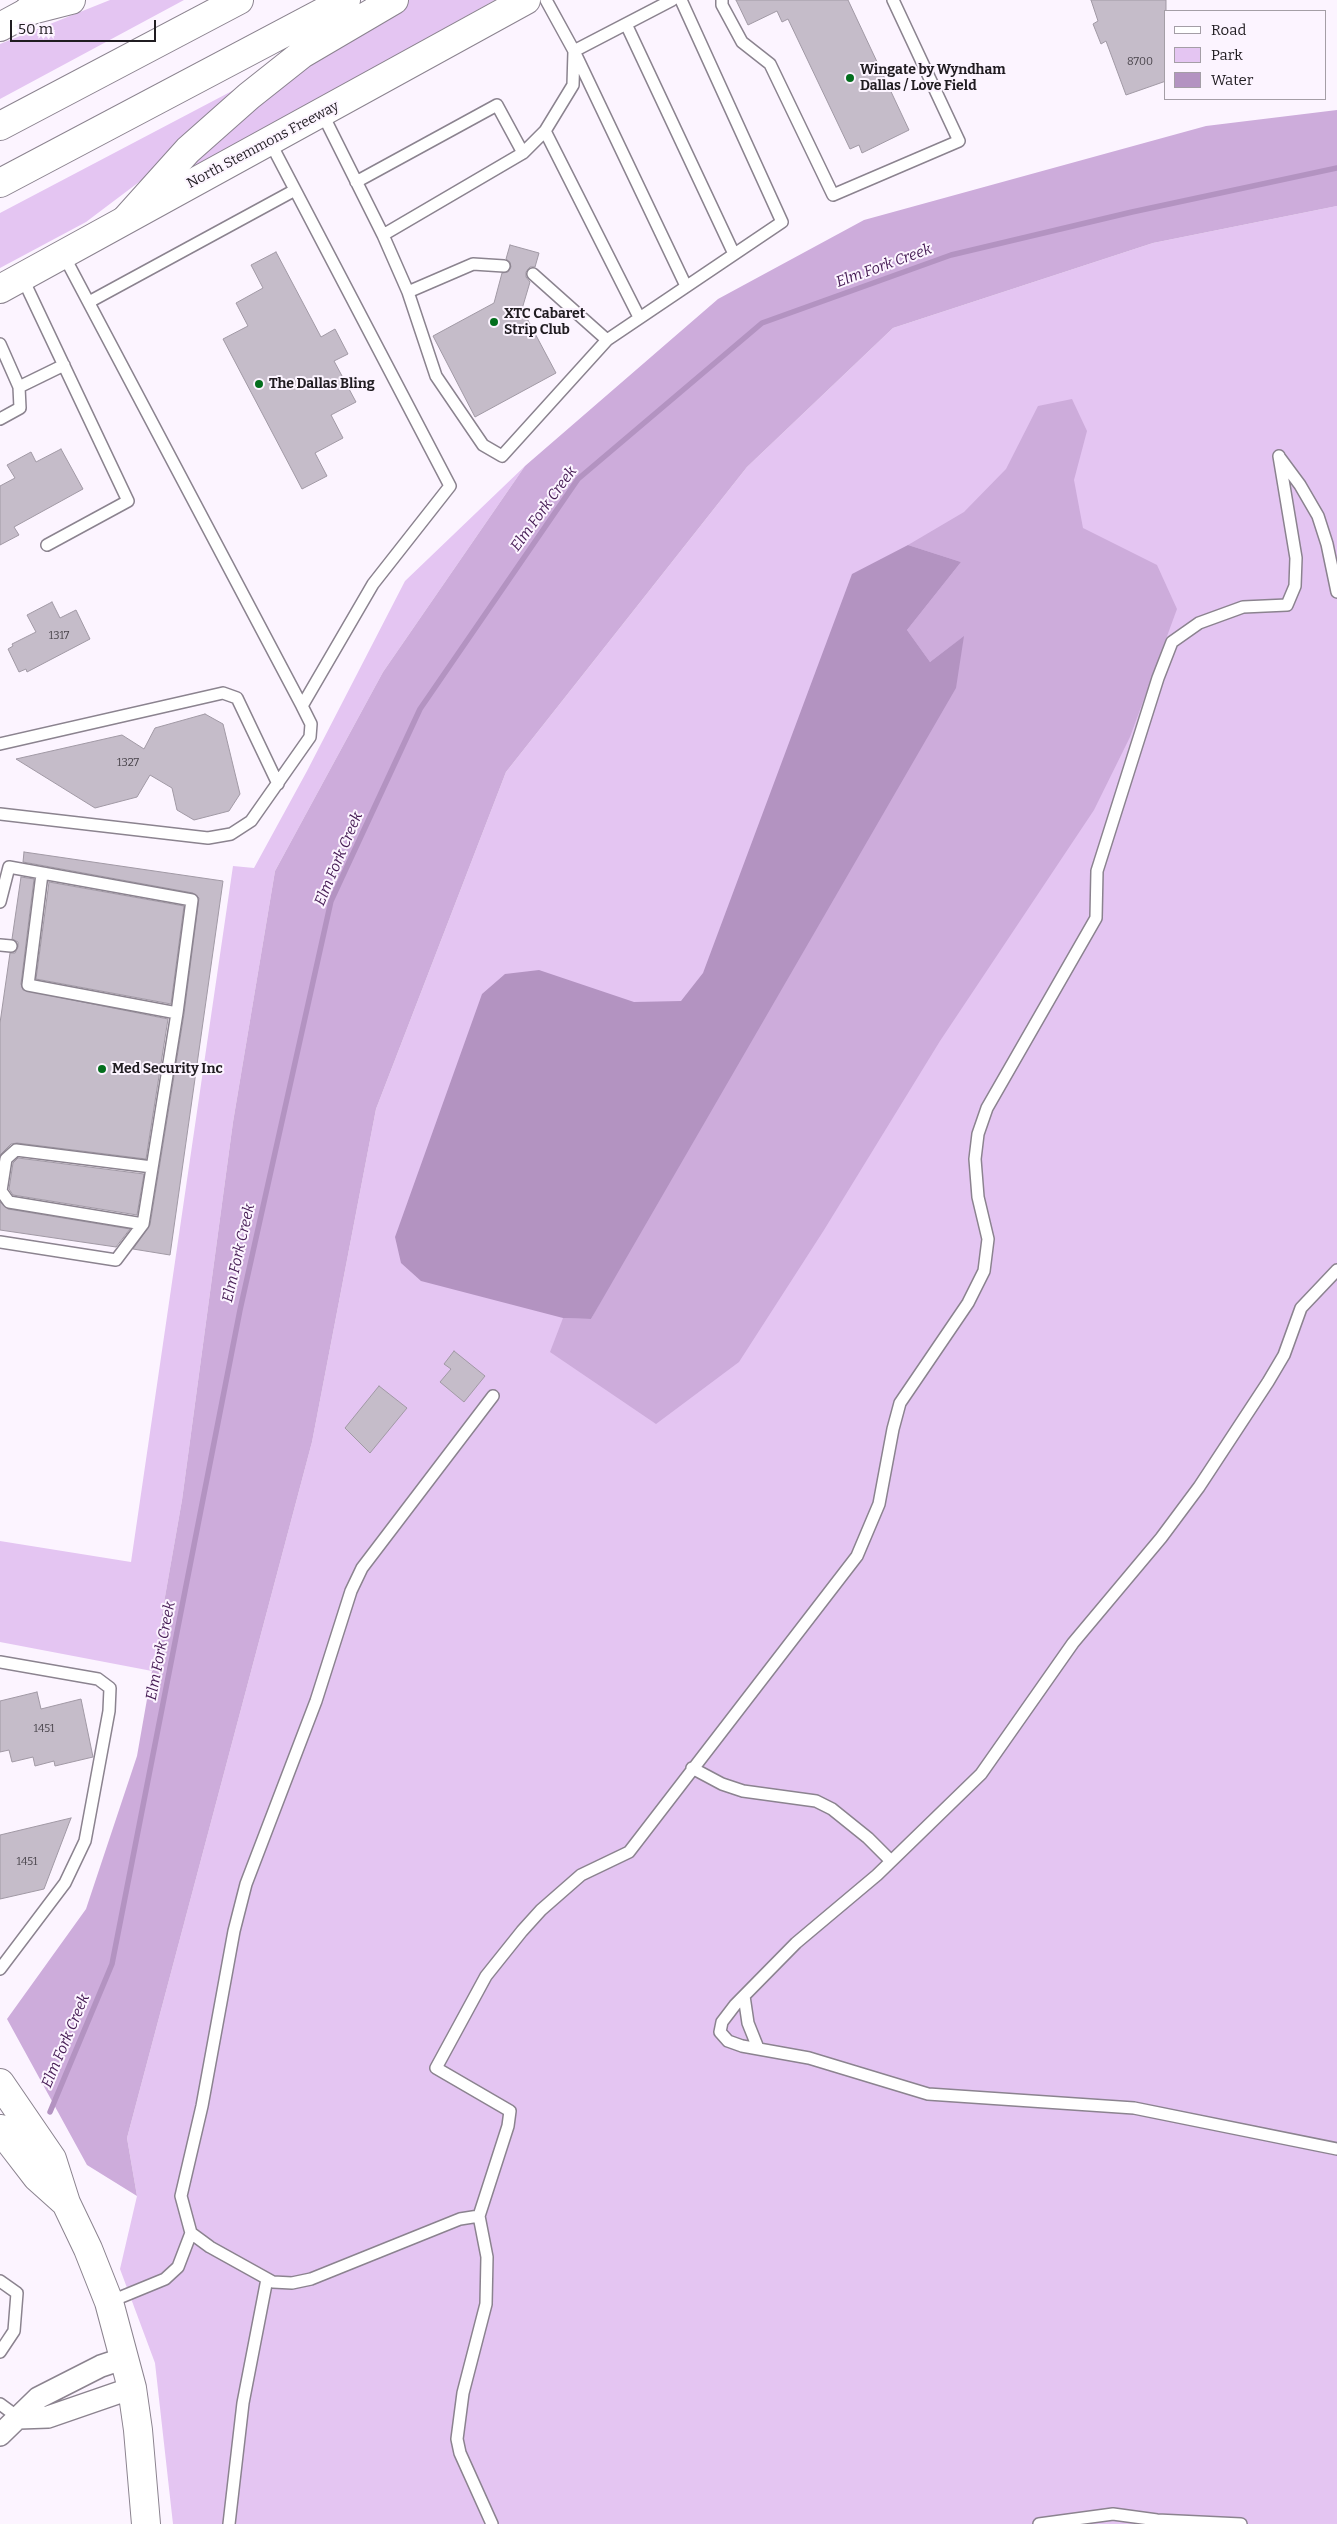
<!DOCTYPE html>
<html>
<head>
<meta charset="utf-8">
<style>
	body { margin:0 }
	#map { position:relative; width:1337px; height:2524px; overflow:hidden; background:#fcf4ff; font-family:Bitter,serif }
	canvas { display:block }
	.legend { position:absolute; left:1164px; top:10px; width:162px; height:90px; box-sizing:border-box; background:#fcf4ff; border:1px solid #a49ea6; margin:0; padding:6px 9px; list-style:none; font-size:15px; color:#201c21 }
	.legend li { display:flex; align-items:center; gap:10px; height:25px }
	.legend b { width:25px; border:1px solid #a49ea6 }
	.scale { position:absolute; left:10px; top:20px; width:146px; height:22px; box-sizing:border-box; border:2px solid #201c21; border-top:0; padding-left:6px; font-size:15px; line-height:18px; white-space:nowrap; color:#201c21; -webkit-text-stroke:4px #fcf4ff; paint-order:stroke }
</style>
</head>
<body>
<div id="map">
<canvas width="1337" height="2524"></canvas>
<ul class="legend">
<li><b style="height:6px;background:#fff"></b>Road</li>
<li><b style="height:14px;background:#e4c5f2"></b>Park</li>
<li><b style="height:14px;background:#b393c1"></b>Water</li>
</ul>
<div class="scale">50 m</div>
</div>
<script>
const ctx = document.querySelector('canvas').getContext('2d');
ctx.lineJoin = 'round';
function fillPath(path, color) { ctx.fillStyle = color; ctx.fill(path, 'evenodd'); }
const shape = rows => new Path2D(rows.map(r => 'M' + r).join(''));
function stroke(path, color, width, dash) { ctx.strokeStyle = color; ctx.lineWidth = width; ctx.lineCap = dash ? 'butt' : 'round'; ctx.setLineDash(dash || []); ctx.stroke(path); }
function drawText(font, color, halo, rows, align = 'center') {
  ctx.font = font + ' Bitter,serif'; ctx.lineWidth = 4; ctx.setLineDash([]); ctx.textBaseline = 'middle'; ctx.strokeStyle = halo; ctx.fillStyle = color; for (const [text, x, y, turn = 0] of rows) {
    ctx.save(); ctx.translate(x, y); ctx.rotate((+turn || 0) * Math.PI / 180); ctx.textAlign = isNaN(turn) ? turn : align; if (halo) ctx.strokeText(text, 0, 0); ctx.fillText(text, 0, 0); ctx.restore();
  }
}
const green = shape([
	[110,0,184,0,0,99,0,44],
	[409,0,495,0,223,152,182,172,313,58],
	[251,81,147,176,86,222,0,268,0,213],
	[1337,206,1337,2524,173,2524,155,2363,120,2269,137,2196,127,2138,312,1442,376,1109,506,772,747,467,893,328,1153,243],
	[525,466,383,672,275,871,233,1122,182,1500,152,1671,0,1642,0,1541,131,1562,233,866,254,868,307,771,405,581]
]);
const forest = shape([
	[1337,110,1337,206,1153,243,893,328,747,467,506,772,376,1109,312,1442,127,2138,137,2196,87,2165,7,2019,86,1909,137,1756,182,1500,233,1122,275,871,383,672,525,466,718,299,864,220,1206,126],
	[1072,399,1087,431,1074,480,1083,528,1157,565,1177,609,1130,737,1094,810,940,1041,824,1230,739,1362,656,1424,550,1352,563,1318,591,1319,963,637,930,662,907,630,961,562,908,545,964,512,1006,469,1038,406]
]);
const water = shape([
	[908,545,961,562,907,630,930,662,964,636,956,688,591,1319,563,1318,421,1281,401,1263,395,1237,482,994,505,974,539,970,634,1002,681,1001,703,973,852,574]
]);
const stream = shape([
	[50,2112,112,1964,240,1310,331,901,420,709,578,479,762,323,951,255,1132,212,1337,168]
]);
const building = shape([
	[736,0,848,0,909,130,862,153,859,145,850,149,788,19,782,22,777,11,748,25,736,0],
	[1091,0,1166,0,1166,81,1126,95,1106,41,1101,44,1093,24,1098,21,1091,0],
	[510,245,539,253,535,267,530,267,526,272,526,277,530,282,522,309,556,373,475,417,433,336,494,303,502,273,508,272,511,267,510,262,506,259,510,245],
	[276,252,321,337,335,329,348,354,334,361,356,402,331,415,343,438,315,453,327,476,302,489,223,339,248,326,236,303,263,288,251,265,276,252],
	[61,449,83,489,14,527,19,535,0,545,0,486,15,478,7,465,31,452,36,462,61,449],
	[52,602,60,618,76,610,90,639,27,672,26,669,19,672,8,649,13,646,12,644,36,632,27,615,52,602],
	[205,714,223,724,240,794,229,811,194,820,177,810,172,788,150,775,137,797,95,808,16,759,122,735,144,749,155,728,205,714],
	[24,852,223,881,170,1255,133,1249,150,1225,184,1014,199,898,193,893,23,862,24,852],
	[21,877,34,879,21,984,23,990,168,1019,146,1159,17,1143,11,1144,0,1155,0,1023,10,953,15,953,18,947,18,942,12,939,21,877],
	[49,882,184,906,171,1004,36,979,49,882],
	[18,1158,144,1174,137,1215,13,1195,9,1189,13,1163,18,1158],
	[0,1202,8,1209,130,1229,116,1247,0,1230,0,1202],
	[454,1351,485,1376,464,1402,440,1382,451,1369,444,1364,454,1351],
	[379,1386,407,1408,370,1453,345,1428,379,1386],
	[37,1692,41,1709,81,1699,93,1757,55,1766,54,1761,35,1766,33,1757,12,1762,9,1750,0,1752,0,1701,37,1692],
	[71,1818,44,1889,0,1899,0,1835,71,1818]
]);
const service = shape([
	[546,0,574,51,672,0],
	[722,0,722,5,742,42,770,64,833,195,959,141,893,0],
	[626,24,734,254],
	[574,51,573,85,545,131,639,317],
	[575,53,686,286],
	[322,113,383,235,408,292,436,376,483,445,502,456,607,340,782,222,681,0],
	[356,182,497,105,523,153],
	[383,235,523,153,545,131],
	[63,254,302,706,373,584,450,486,270,142],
	[533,274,607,340],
	[22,277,128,501,47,545],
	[408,292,473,264,504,266],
	[89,302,295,190],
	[0,344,19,387,20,408,0,419],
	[19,387,64,365],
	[1280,458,1300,485,1318,516,1327,544,1337,592],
	[0,744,223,693,237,698,278,784],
	[0,814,208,838,231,834,251,821,310,737,311,724,302,706],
	[42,874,28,985,177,1013],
	[0,902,9,867,192,900,177,1013,143,1224,116,1260,0,1242],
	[0,945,11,946],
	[143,1224,9,1202,1,1191,6,1159,16,1150,152,1167],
	[1337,1270,1301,1308,1284,1355,1268,1382,1199,1487,1161,1538,1073,1643,981,1774,877,1875,796,1943,735,2005,722,2022,720,2032,728,2041,742,2046,809,2058,928,2094,1134,2108,1337,2149],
	[0,1662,98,1679,110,1688,109,1711,85,1841,65,1883,0,1969],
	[692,1768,722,1784,743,1791,816,1801,832,1809,868,1838,891,1861],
	[744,1996,748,2023,758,2048],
	[191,2233,210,2247,273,2282,292,2283,311,2279,460,2219,479,2216],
	[0,2281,17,2293,14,2331,0,2352],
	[109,2302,165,2279,178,2267,191,2233,181,2196,202,2106,234,1931,246,1884,316,1701,351,1591,362,1568,493,1396],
	[0,2404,19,2418],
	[229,2524,243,2403,267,2279],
	[492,2524,460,2453,457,2439,463,2393,486,2304,487,2257,479,2216,508,2126,510,2111,436,2068,486,1976,522,1931,541,1910,581,1875,629,1852,857,1556,879,1504,893,1429,900,1403,968,1303,984,1271,988,1239,978,1197,975,1159,978,1134,987,1108,1096,918,1097,871,1158,678,1172,642,1199,623,1243,607,1287,605,1295,586,1296,558,1279,456],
	[1039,2524,1113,2514,1157,2520,1241,2524]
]);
const minor = shape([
	[19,2418,48,2417,132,2388],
	[0,2435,38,2398,101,2366,125,2358]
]);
const tertiary = shape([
	[0,2083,52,2159,66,2203,88,2249,109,2302,132,2388,138,2430,146,2524],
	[0,2129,37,2177,66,2203]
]);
const secondary = shape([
	[0,27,48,1],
	[0,289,526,0]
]);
const motorway = shape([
	[28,11,71,0],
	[0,126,239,0],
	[0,183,346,0],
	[126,219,188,150,249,96,302,54,394,0]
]);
const markers = [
	[850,78,5,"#036e1d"],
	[494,322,5,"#036e1d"],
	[259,384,5,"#036e1d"],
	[102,1069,5,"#036e1d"]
];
const numberNames = [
	["8700",1140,62],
	["1317",59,636],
	["1327",128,763],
	["1451",44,1729],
	["1451",27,1862]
];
const poiNames = [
	["Wingate by Wyndham",860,70],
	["Dallas / Love Field",860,86],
	["XTC Cabaret",504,314],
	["Strip Club",504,330],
	["The Dallas Bling",269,384],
	["Med Security Inc",112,1069]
];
const streetNames = [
	["North Stemmons Freeway",263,145,-28]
];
const waterNames = [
	["Elm Fork Creek",884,266,-20],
	["Elm Fork Creek",544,509,-54],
	["Elm Fork Creek",339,859,-67],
	["Elm Fork Creek",239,1253,-77],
	["Elm Fork Creek",161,1651,-79],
	["Elm Fork Creek",66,2041,-67]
];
fillPath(green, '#e4c5f2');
fillPath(forest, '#cdacdb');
fillPath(water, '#b393c1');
stroke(stream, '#b393c1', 5.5);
fillPath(building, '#c5bcc9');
stroke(building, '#a199a5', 1);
stroke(service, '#8b838f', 14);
stroke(minor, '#8b838f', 24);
stroke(tertiary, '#8b838f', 30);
stroke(secondary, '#8b838f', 30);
stroke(motorway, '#8b838f', 30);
stroke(service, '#fff', 11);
stroke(minor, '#fff', 21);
stroke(tertiary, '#fff', 28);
stroke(secondary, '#fff', 28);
stroke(motorway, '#fff', 28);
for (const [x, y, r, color] of markers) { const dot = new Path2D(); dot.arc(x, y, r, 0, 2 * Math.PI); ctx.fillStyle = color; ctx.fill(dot); stroke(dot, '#fcf4ff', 2); }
drawText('11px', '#49444b', null, numberNames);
drawText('bold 14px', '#201c21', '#fcf4ff', poiNames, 'left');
drawText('14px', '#201c21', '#fcf4ff', streetNames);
drawText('italic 15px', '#441a53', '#fcf4ff', waterNames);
</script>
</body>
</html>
